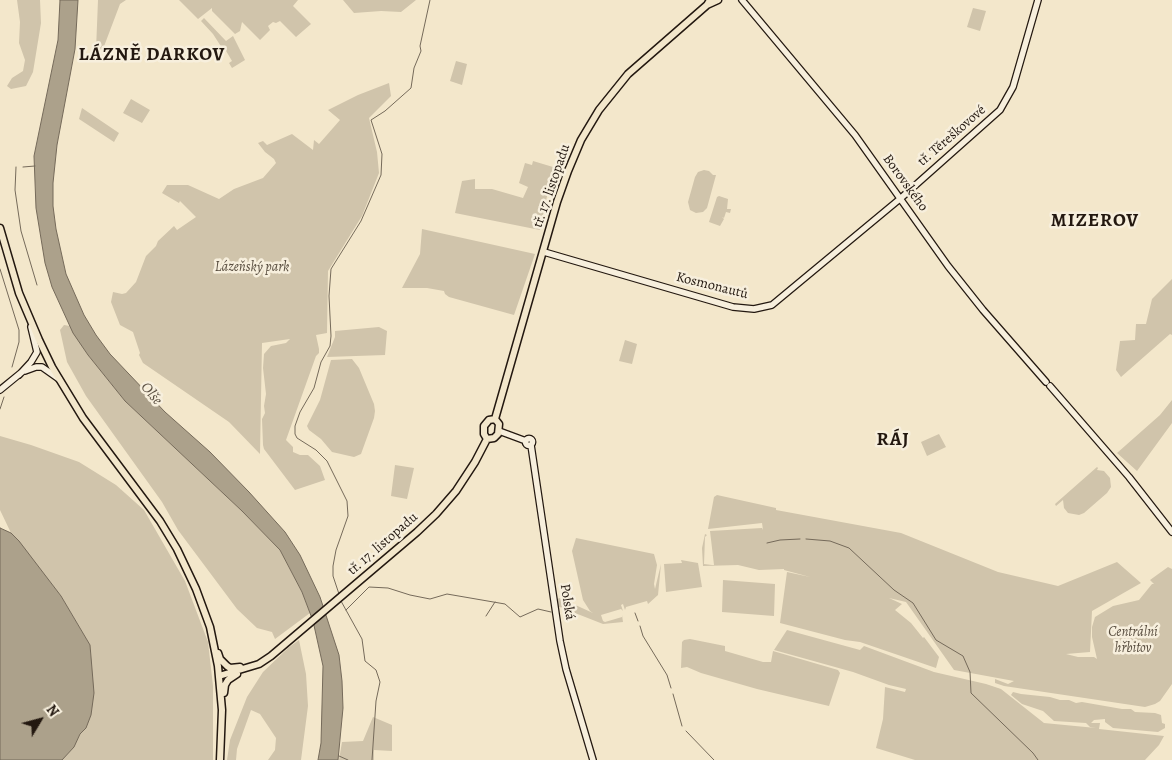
<!DOCTYPE html>
<html>
<head>
<meta charset="utf-8">
<style>
	body { margin:0 }
	#map { position:relative; width:1172px; height:760px; overflow:hidden; background:#f3e7cb; font-family:Alegreya,serif }
	canvas { display:block }
	.north { position:absolute; left:15px; top:695px; width:50px; height:50px; -webkit-text-stroke:4px #f7efdd; paint-order:stroke; rotate:53deg; font-size:14px; font-weight:700; line-height:20px; text-align:center; color:#231810 }
	.north::after { content:''; display:block; margin:auto; width:18px; height:22px; background:#231810; clip-path:polygon(50% 0,100% 100%,50% 72%,0 100%) }
</style>
</head>
<body>
<div id="map">
<canvas width="1172" height="760"></canvas>
<div class="north">N</div>
</div>
<script>
const ctx = document.querySelector('canvas').getContext('2d');
ctx.lineJoin = 'round';
function fillPath(path, color) { ctx.fillStyle = color; ctx.fill(path, 'evenodd'); }
const shape = rows => new Path2D(rows.map(r => 'M' + r).join(''));
function stroke(path, color, width, dash) { ctx.strokeStyle = color; ctx.lineWidth = width; ctx.lineCap = dash ? 'butt' : 'round'; ctx.setLineDash(dash || []); ctx.stroke(path); }
function drawText(font, color, halo, rows, align = 'center') {
  ctx.font = font + ' Alegreya,serif'; ctx.lineWidth = 5; ctx.setLineDash([]); ctx.textBaseline = 'middle'; ctx.strokeStyle = halo; ctx.fillStyle = color; for (const [text, x, y, turn = 0] of rows) {
    ctx.save(); ctx.translate(x, y); ctx.rotate((+turn || 0) * Math.PI / 180); ctx.textAlign = isNaN(turn) ? turn : align; if (halo) ctx.strokeText(text, 0, 0); ctx.fillText(text, 0, 0); ctx.restore();
  }
}
const green = shape([
	[17,0,40,0,41,23,33,72,26,86,11,89,7,86,12,78,23,71,25,60,19,43,20,22],
	[98,0,126,0,120,4,103,49,96,50],
	[179,0,298,0,293,6,311,24,296,37,280,21,276,23,273,22,268,26,270,30,260,40,242,22,240,31,235,34,212,11,212,8,198,19],
	[343,0,416,0,401,12,381,11,354,13],
	[973,8,986,11,980,31,967,27],
	[204,18,226,41,233,36,245,60,232,68,229,63,232,61,225,49,222,48,213,34,201,21],
	[456,61,467,64,462,85,450,81],
	[389,83,391,96,369,118,377,152,379,173,362,216,328,271,327,333,316,335,319,349,319,353,316,356,286,440,293,447,293,452,300,455,308,455,320,466,325,480,295,490,264,449,263,445,262,419,265,413,264,406,266,394,263,368,264,354,271,346,286,343,290,339,262,343,260,454,229,422,143,363,139,355,140,353,133,332,120,325,111,302,113,292,122,294,126,293,136,282,146,256,156,246,158,241,174,226,177,230,196,217,180,201,179,203,162,193,167,185,188,185,219,199,234,189,263,178,276,163,274,159,265,152,258,143,263,141,267,145,292,134,313,150,314,140,319,144,340,120,328,110,358,95],
	[131,99,150,110,142,123,123,113],
	[82,108,119,133,114,142,79,119],
	[533,161,553,167,540,230,455,213,462,181,475,179,475,189,492,189,523,198,528,187,519,183,525,163,532,165],
	[704,170,709,171,713,175,716,175,707,208,703,212,696,213,690,210,688,202,695,177,698,172],
	[719,196,728,199,727,209,731,209,730,213,726,212,724,218,722,217,724,219,720,226,709,222,717,197],
	[422,229,535,254,514,315,449,297,445,294,444,291,427,288,402,288,420,254],
	[1172,279,1172,335,1170,334,1121,377,1116,370,1120,341,1135,340,1136,324,1146,324,1152,299],
	[64,325,70,326,88,355,125,401,242,511,280,550,302,592,310,613,275,639,272,632,257,628,237,609,178,530,162,502,86,396,67,362,60,330],
	[379,327,387,331,385,355,327,357,335,337,335,331],
	[625,340,637,344,632,364,619,361],
	[352,359,359,368,374,404,375,411,374,418,361,454,354,457,332,452,321,439,309,430,307,426,320,400,331,360],
	[1172,400,1172,423,1137,471,1117,453,1160,415],
	[939,434,946,447,927,456,921,442],
	[0,436,31,445,79,462,116,485,144,510,185,581,208,642,213,686,213,760,62,760,71,750,80,734,86,728,92,678,90,645,61,596,11,533,0,510],
	[395,465,414,468,407,499,391,496],
	[1097,467,1098,468,1097,470,1104,471,1110,478,1111,487,1107,493,1084,513,1079,515,1068,513,1064,508,1063,500,1056,506,1055,504],
	[717,495,776,508,776,510,901,533,998,572,1058,586,1117,562,1141,583,1092,611,1090,652,1066,654,1078,657,1094,657,1097,659,1092,637,1092,627,1095,617,1113,606,1139,600,1152,584,1154,584,1150,580,1168,567,1172,569,1172,684,1160,701,1155,704,1145,707,1004,686,995,683,995,679,1008,684,1014,681,954,670,906,602,889,598,902,604,895,610,911,623,923,638,924,637,939,657,936,668,860,642,845,640,780,623,787,572,810,577,784,570,784,569,759,570,738,565,703,566,702,548,705,534,707,535,705,537,704,564,712,565,714,565,710,531,762,528,763,530,762,523,708,529,714,497],
	[576,538,654,554,657,565,654,584,655,589,661,564,658,595,648,604,647,601,626,607,625,610,623,604,621,605,623,611,621,609,601,615,603,621,605,622,622,617,622,615,623,622,603,624,575,613,574,609,558,607,557,599,560,598,593,613,590,611,583,600,572,551],
	[681,560,698,563,702,587,666,592,664,564,682,563],
	[723,580,775,584,774,616,722,612],
	[787,630,860,650,864,646,934,672,986,684,1001,689,1044,723,1096,728,1090,727,1086,723,1054,721,1043,711,1022,704,1011,695,1013,692,1021,694,1050,697,1060,700,1069,700,1076,703,1082,702,1122,709,1131,709,1135,712,1155,713,1161,715,1162,723,1165,724,1165,728,1158,732,1113,728,1105,722,1105,719,1094,720,1091,723,1100,723,1099,729,1164,736,1159,745,1145,760,915,760,876,748,883,719,885,687,905,692,906,689,889,685,853,672,774,650],
	[690,639,725,646,725,651,763,662,771,662,773,651,838,670,840,673,829,706,757,689,701,673,687,667,681,668,682,642,684,640],
	[299,640,306,674,308,706,301,760,268,760,275,750,276,738,260,714,251,710,237,749,236,760,227,760,230,740,247,697,263,672,288,648],
	[373,717,392,725,392,751,374,750,374,760,339,760,342,742,363,741]
]);
const water = shape([
	[60,0,78,0,75,49,57,145,53,183,53,206,56,229,66,274,84,315,96,335,110,354,165,412,210,452,249,492,285,532,300,555,320,597,339,655,342,681,343,708,338,760,318,760,321,743,323,666,313,621,302,592,280,550,242,511,125,401,88,355,73,333,52,287,45,263,36,208,34,156,58,40,60,0],
	[0,528,11,533,19,541,61,596,90,645,94,693,91,715,86,728,80,734,74,747,62,760,0,760,0,528]
]);
const stream = shape([
	[16,167,15,190,21,231,37,285],
	[23,167,35,166],
	[0,269,19,330,19,342,12,367],
	[0,409,4,397],
	[806,539,830,541,849,548,894,590,913,603,936,640,963,656,970,672,971,693,1033,753,1038,760],
	[767,543,780,540,800,539],
	[339,594,333,576,333,566,336,550,348,516,347,501,327,461,316,450,297,438,295,434,295,426,300,412,314,388,321,362,330,346,331,336,329,296,331,269,361,221,381,175,382,154,371,120,385,111,411,88,414,68,421,51,420,46,430,0],
	[341,601,362,639,365,661,376,670,380,682,376,701,372,760],
	[346,610,369,587,388,588,410,595,430,599,447,594,505,604,520,617,538,609,551,612],
	[635,613,638,621],
	[486,616,495,602],
	[640,626,643,636,667,675,671,688],
	[673,694,682,726],
	[686,731,714,760],
	[339,756,348,760]
]);
const secondary = shape([
	[742,0,855,135,948,266,983,310,1046,382],
	[544,252,733,307,754,309,772,305,901,198,1000,110,1013,87,1038,0],
	[25,371,36,367,42,367,59,379],
	[19,375,31,362,37,352,31,327],
	[1050,386,1129,477,1172,532],
	[0,390,22,372],
	[499,431,526,441],
	'525.5 442a3.5 3.5 0 1 1 7 0a3.5 3.5 0 1 1-7 0Z',
	[531,445,560,641,566,669,593,760]
]);
const primary = shape([
	[707,5,718,0],
	[0,228,19,293,39,340,52,367,83,418,160,521,177,549,196,589,210,627,218,666,222,710,220,760],
	[495,419,557,202,568,171,581,140,599,110,628,74,707,5,710,0],
	[487,439,494,438,498,434,499,424,495,419],
	[487,439,484,434,484,426,489,420,495,419],
	[218,653,220,659,227,666,230,668,240,667],
	[219,676,259,664,271,656,417,532,436,514,456,491,475,462,487,439],
	[224,693,225,685,228,680,237,674]
]);
const streetNames = [
	["tř. Těreškovové",952,136,-41],
	["Borovského",905,183,54],
	["tř. 17. listopadu",552,186,-71],
	["Kosmonautů",712,286,14],
	["tř. 17. listopadu",383,544,-41],
	["Polská",567,602,81]
];
const parkNames = [
	["Lázeňský park",252,268],
	["Centrální",1133,633],
	["hřbitov",1133,649]
];
const waterNames = [
	["Olše",151,394,50]
];
const districtNames = [
	["LÁZNĚ DARKOV",152,55],
	["MIZEROV",1095,221],
	["RÁJ",893,440]
];
fillPath(green, '#d0c4ab');
fillPath(water, '#aca18b');
stroke(water, '#756a5a', 1);
stroke(stream, '#756a5a', 1);
stroke(secondary, '#231810', 8);
stroke(primary, '#231810', 9);
stroke(secondary, '#f7efdd', 5.5);
stroke(primary, '#f3e7cb', 6);
drawText('14px', '#231810', '#f7efdd', streetNames);
drawText('italic 14px', '#574c3e', '#f7efdd', parkNames);
drawText('italic 15px', '#5a4f41', '#f7efdd', waterNames);
ctx.letterSpacing = '1px';
drawText('bold 19px', '#231810', '#f7efdd', districtNames);
ctx.letterSpacing = '0px';
</script>
</body>
</html>
